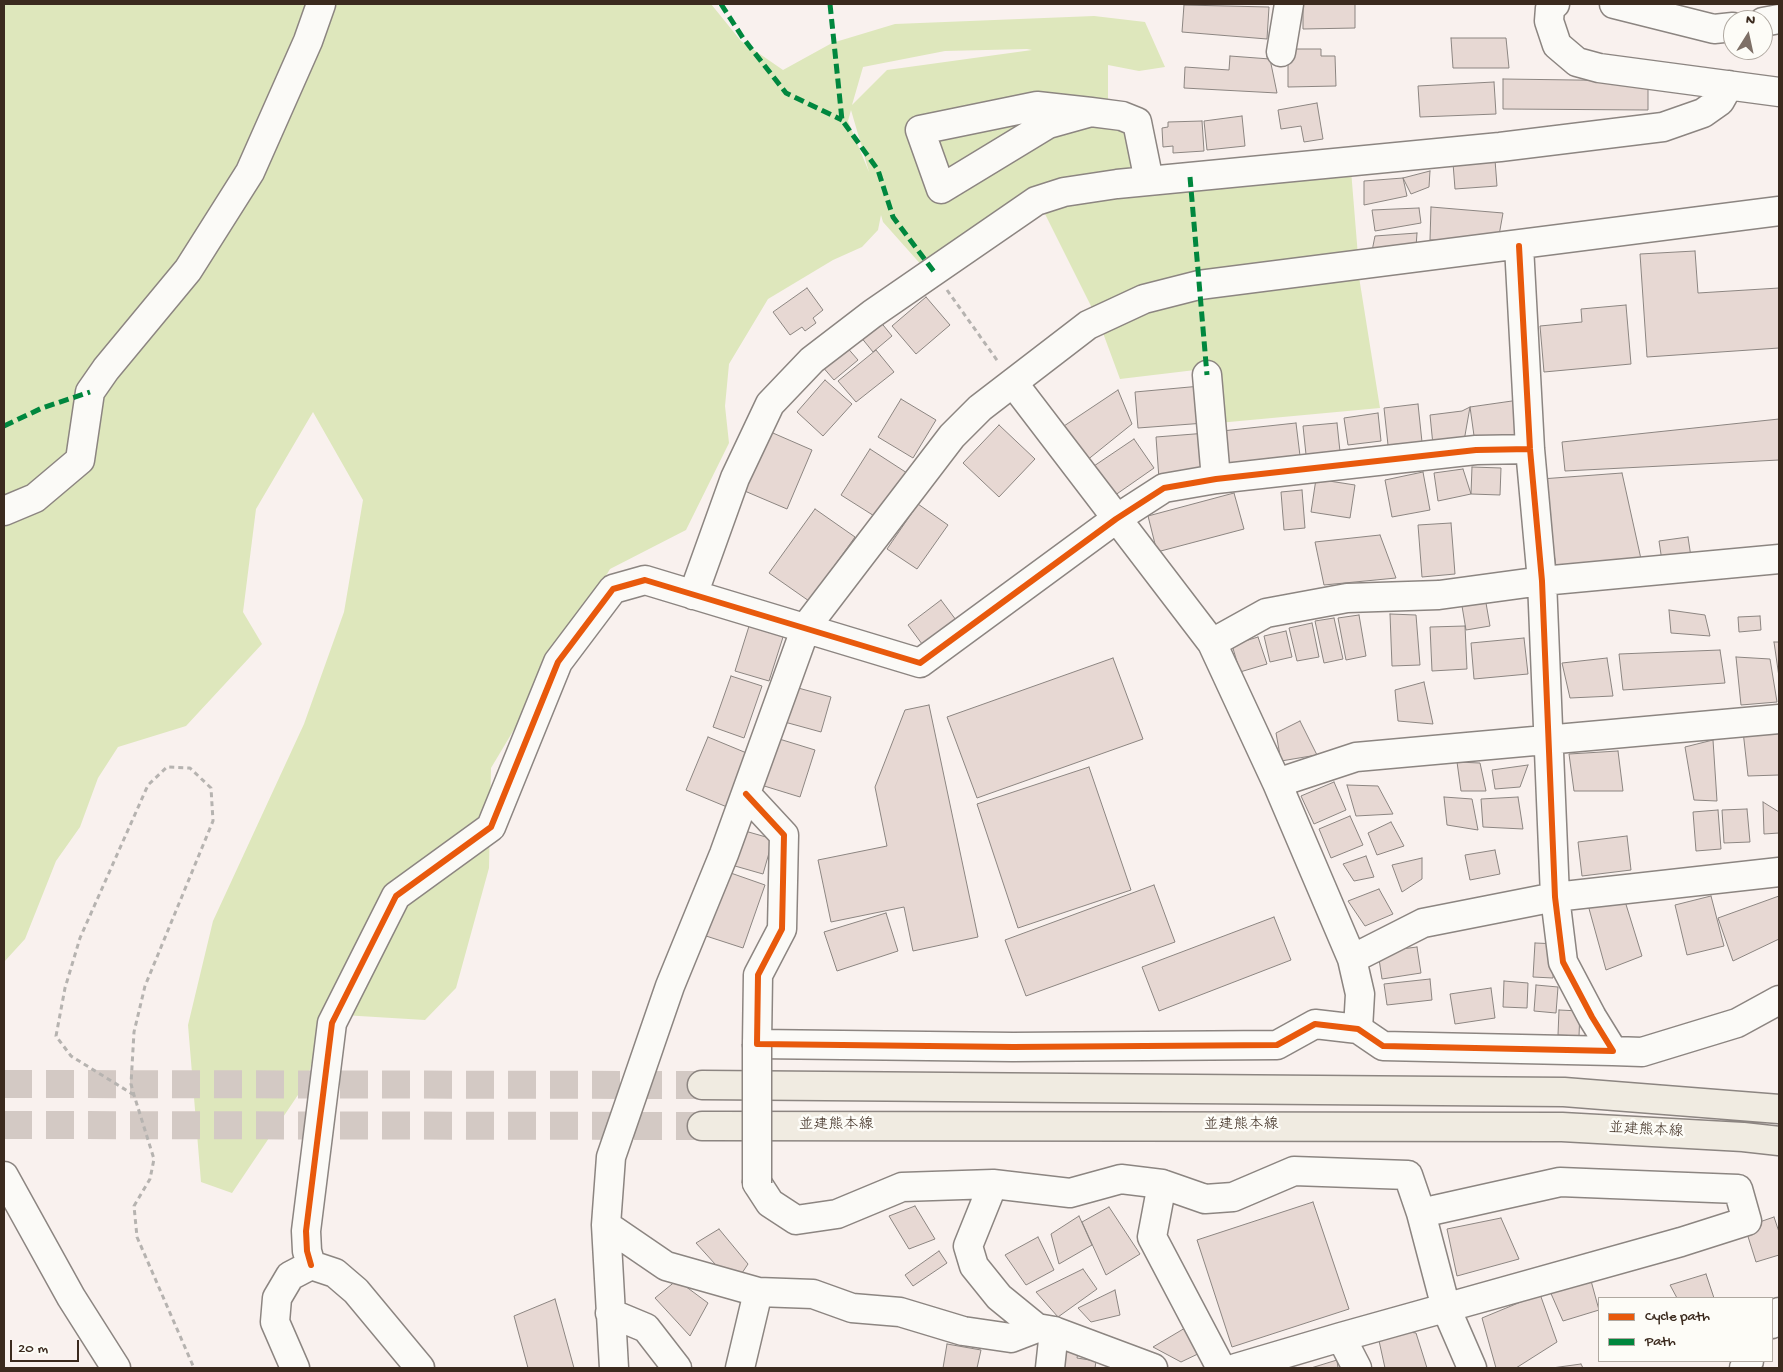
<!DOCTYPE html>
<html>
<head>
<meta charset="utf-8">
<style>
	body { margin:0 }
	#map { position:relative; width:1783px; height:1372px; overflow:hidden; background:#f9f1ee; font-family:"Gochi Hand",sans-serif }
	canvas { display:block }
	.frame { position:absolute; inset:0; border:5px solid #3b2a1e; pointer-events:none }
	.legend { position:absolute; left:1598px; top:1297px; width:175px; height:65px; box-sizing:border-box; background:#fdfcf7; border:1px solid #afa8a0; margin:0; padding:6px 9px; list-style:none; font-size:15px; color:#3b2a1e }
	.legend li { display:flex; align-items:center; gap:10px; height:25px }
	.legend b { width:25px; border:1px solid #afa8a0 }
	.north { position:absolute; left:1723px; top:10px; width:50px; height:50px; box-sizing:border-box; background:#fdfcf7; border:1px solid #afa8a0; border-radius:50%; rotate:10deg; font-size:14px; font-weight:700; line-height:20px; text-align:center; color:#3b2a1e }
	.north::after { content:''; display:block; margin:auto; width:18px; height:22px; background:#7e7067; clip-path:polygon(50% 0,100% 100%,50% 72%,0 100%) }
	.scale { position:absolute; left:10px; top:1340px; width:69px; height:22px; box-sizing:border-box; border:2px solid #3b2a1e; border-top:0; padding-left:6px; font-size:15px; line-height:18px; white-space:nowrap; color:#3b2a1e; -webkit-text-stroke:4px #fdfcf7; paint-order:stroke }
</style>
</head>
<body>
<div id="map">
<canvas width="1783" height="1372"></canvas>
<div class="frame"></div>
<ul class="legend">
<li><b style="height:6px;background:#e8590c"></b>Cycle path</li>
<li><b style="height:6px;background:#00873e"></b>Path</li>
</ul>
<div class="north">N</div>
<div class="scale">20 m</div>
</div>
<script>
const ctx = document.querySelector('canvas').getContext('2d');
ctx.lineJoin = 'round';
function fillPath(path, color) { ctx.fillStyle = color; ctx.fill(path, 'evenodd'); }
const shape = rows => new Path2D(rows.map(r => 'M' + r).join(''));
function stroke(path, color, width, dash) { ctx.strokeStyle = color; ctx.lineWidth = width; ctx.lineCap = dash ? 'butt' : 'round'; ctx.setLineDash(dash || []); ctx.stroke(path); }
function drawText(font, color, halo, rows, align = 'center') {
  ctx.font = font + ' "Gochi Hand","Klee One",sans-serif'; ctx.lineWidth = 5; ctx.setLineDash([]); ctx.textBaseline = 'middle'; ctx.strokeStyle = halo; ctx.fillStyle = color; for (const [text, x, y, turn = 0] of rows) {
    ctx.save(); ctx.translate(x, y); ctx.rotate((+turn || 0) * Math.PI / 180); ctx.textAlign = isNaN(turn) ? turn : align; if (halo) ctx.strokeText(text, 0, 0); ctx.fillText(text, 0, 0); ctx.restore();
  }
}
const green = shape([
	[4,4,711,4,741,41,783,70,832,43,895,24,1094,16,1145,22,1165,67,1139,71,1108,65,1108,105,1145,113,1163,172,1047,185,924,268,883,222,881,215,878,230,862,247,833,260,768,299,729,364,725,406,729,443,686,530,610,569,491,768,489,868,456,988,425,1020,326,1014,306,1083,232,1193,201,1182,188,1025,213,921,304,724,344,612,363,500,313,412,256,509,243,612,262,644,186,726,118,747,98,778,80,827,56,861,25,939,4,962],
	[1027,49,1032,50,887,70,852,105,863,67,945,51],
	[851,110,869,172,848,121],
	[1351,170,1358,256,1094,312,1043,210,1069,201],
	[1359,277,1380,408,1218,423,1212,368,1120,379,1103,333,1135,312,1171,302]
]);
const building = shape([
	[1303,4,1355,4,1355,28,1303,29,1303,4],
	[1184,5,1269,7,1267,39,1182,32,1184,5],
	[1451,38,1506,38,1509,68,1453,68,1451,38],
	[1288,49,1321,49,1321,56,1335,56,1336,86,1288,87,1288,49],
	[1230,56,1270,59,1277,93,1184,88,1185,67,1229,70,1230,56],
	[1503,79,1648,81,1648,110,1503,109,1503,79],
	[1494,82,1496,114,1420,117,1418,86,1494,82],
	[1317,103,1323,139,1304,142,1301,126,1281,129,1278,110,1317,103],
	[1242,116,1245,146,1207,150,1204,121,1242,116],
	[1202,121,1204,151,1173,153,1173,146,1163,147,1162,128,1168,127,1168,122,1202,121],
	[1495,160,1497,186,1455,189,1453,163,1495,160],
	[1430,171,1429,187,1411,194,1403,178,1430,171],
	[1403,178,1407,196,1364,205,1364,181,1403,178],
	[1431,207,1503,213,1498,241,1430,240,1431,207],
	[1419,208,1421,223,1375,231,1372,210,1419,208],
	[1417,233,1416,248,1372,251,1375,236,1417,233],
	[1695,251,1698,293,1779,288,1779,348,1647,357,1640,254,1695,251],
	[807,288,823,310,813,318,816,323,805,331,802,327,790,335,773,312,807,288],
	[926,297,950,325,916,354,892,326,926,297],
	[1626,305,1631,364,1544,372,1540,326,1582,322,1581,309,1626,305],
	[879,320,892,336,873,352,860,336,879,320],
	[845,345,858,360,834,380,821,365,845,345],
	[876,350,894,372,856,402,838,381,876,350],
	[825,380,852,404,823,436,797,412,825,380],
	[1201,386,1205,423,1138,428,1135,392,1201,386],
	[1118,390,1132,424,1086,461,1064,426,1118,390],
	[901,399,936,420,913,458,878,437,901,399],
	[1519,400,1525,443,1476,450,1470,407,1519,400],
	[1418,404,1422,442,1388,445,1384,408,1418,404],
	[1470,407,1464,441,1433,445,1430,415,1462,411,1470,407],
	[1378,413,1381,441,1348,445,1344,418,1378,413],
	[1779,419,1779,460,1565,471,1562,442,1779,419],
	[1296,423,1301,464,1227,472,1222,431,1296,423],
	[1337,423,1341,461,1307,464,1303,426,1337,423],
	[999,425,1035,459,999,497,963,463,999,425],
	[766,430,812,450,787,509,740,489,766,430],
	[1207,433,1210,475,1159,479,1156,437,1207,433],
	[1134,439,1154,468,1111,498,1091,468,1134,439],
	[870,449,907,473,879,519,841,495,870,449],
	[1472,467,1501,468,1500,495,1471,494,1472,467],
	[1463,469,1471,494,1438,501,1434,473,1463,469],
	[1423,472,1430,510,1392,517,1385,480,1423,472],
	[1622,473,1641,559,1556,566,1541,479,1622,473],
	[1316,479,1355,485,1350,518,1311,512,1316,479],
	[1302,490,1305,528,1284,530,1281,492,1302,490],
	[1234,493,1244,529,1157,552,1148,516,1234,493],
	[918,504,948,525,917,569,887,549,918,504],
	[815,509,855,537,809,601,769,573,815,509],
	[1451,523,1455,574,1422,577,1418,525,1451,523],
	[1380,535,1396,578,1324,585,1315,542,1380,535],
	[1688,537,1691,557,1662,561,1659,541,1688,537],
	[941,600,959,624,925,648,908,625,941,600],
	[1486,603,1490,626,1466,630,1462,606,1486,603],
	[1669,610,1705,615,1710,636,1671,633,1669,610],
	[1390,614,1416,615,1420,665,1392,666,1390,614],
	[1359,615,1366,656,1346,660,1338,618,1359,615],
	[1760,616,1761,630,1739,632,1738,617,1760,616],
	[1334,618,1343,659,1324,663,1315,621,1334,618],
	[750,623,784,634,769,681,735,671,750,623],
	[1312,623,1319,657,1297,661,1289,628,1312,623],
	[1465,626,1467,669,1432,671,1430,627,1465,626],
	[1286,631,1292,657,1270,662,1264,636,1286,631],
	[1258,637,1267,664,1240,672,1232,645,1258,637],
	[1524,638,1528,674,1474,679,1471,643,1524,638],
	[1774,642,1779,642,1779,677,1774,642],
	[1720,650,1725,683,1623,690,1619,654,1720,650],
	[1736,657,1770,659,1777,702,1741,705,1736,657],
	[1113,658,1143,739,977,798,947,717,1113,658],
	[1607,658,1613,696,1570,698,1562,663,1607,658],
	[731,676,762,686,744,738,713,727,731,676],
	[1424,682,1433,724,1398,721,1395,690,1424,682],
	[791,686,831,697,821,732,781,721,791,686],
	[929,705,978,937,913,951,904,907,831,922,818,860,887,846,875,787,905,710,929,705],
	[1300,721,1317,755,1281,761,1276,733,1300,721],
	[1779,730,1779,775,1748,776,1743,731,1779,730],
	[708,737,749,754,727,807,686,790,708,737],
	[776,738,815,750,800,797,761,785,776,738],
	[1713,740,1717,801,1694,800,1685,747,1713,740],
	[1618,751,1623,791,1574,791,1569,754,1618,751],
	[1457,762,1480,763,1486,791,1461,791,1457,762],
	[1528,765,1520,787,1495,789,1492,770,1528,765],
	[1089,767,1131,890,1018,928,977,804,1089,767],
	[1334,782,1346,810,1314,824,1301,796,1334,782],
	[1347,785,1378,786,1393,814,1356,816,1347,785],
	[1444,797,1472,799,1478,830,1447,825,1444,797],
	[1518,797,1523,829,1483,827,1481,799,1518,797],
	[1763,802,1779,812,1779,833,1764,834,1763,802],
	[1747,809,1750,842,1724,843,1722,810,1747,809],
	[1718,810,1721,849,1696,851,1693,812,1718,810],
	[1350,816,1363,845,1331,858,1319,829,1350,816],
	[1391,822,1404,846,1377,855,1368,833,1391,822],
	[738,829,773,839,763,874,728,864,738,829],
	[1627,836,1631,870,1582,876,1578,842,1627,836],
	[1495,850,1500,874,1470,880,1465,855,1495,850],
	[1366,856,1374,877,1354,881,1343,864,1366,856],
	[1422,858,1422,879,1402,892,1392,865,1422,858],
	[725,871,765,885,743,948,703,935,725,871],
	[1154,885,1175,942,1026,996,1005,940,1154,885],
	[1379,889,1393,914,1365,926,1348,901,1379,889],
	[1711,896,1724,946,1687,955,1675,905,1711,896],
	[1779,896,1779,939,1733,961,1718,918,1779,896],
	[1624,898,1642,956,1606,970,1588,905,1624,898],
	[886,913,898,951,837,971,824,932,886,913],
	[1274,917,1291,960,1159,1011,1142,967,1274,917],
	[1535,943,1560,944,1554,965,1553,978,1533,977,1535,943],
	[1417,947,1421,973,1382,979,1378,952,1417,947],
	[1430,979,1432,1000,1387,1005,1384,984,1430,979],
	[1504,981,1528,983,1527,1008,1503,1007,1504,981],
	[1536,985,1558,987,1556,1013,1534,1011,1536,985],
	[1491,988,1495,1018,1455,1024,1450,994,1491,988],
	[1559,1010,1580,1011,1579,1036,1558,1035,1559,1010],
	[1313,1202,1349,1309,1232,1347,1197,1240,1313,1202],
	[915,1206,935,1239,909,1249,889,1216,915,1206],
	[1109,1207,1140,1254,1106,1275,1082,1222,1109,1207],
	[1079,1216,1092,1245,1059,1264,1051,1234,1079,1216],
	[1774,1217,1779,1232,1779,1255,1756,1262,1745,1227,1774,1217],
	[1501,1218,1519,1259,1457,1276,1447,1229,1501,1218],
	[719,1229,748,1264,734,1285,696,1243,719,1229],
	[1038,1237,1054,1270,1026,1285,1005,1255,1038,1237],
	[939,1251,947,1263,913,1286,905,1275,939,1251],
	[1083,1269,1097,1289,1058,1317,1036,1292,1083,1269],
	[1706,1274,1714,1298,1677,1298,1670,1285,1706,1274],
	[1590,1277,1599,1310,1563,1321,1549,1289,1590,1277],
	[677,1280,708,1303,690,1336,655,1298,677,1280],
	[1115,1290,1120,1315,1091,1322,1078,1308,1115,1290],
	[1540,1294,1557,1342,1516,1368,1496,1368,1482,1318,1540,1294],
	[555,1299,574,1368,528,1368,514,1316,555,1299],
	[1376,1327,1416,1333,1427,1368,1385,1368,1376,1327],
	[1185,1328,1202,1352,1181,1362,1153,1347,1185,1328],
	[947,1344,981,1350,977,1368,943,1368,947,1344],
	[1063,1351,1078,1352,1077,1358,1096,1361,1095,1368,1061,1368,1063,1351],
	[1337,1360,1338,1368,1311,1368,1337,1360],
	[1581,1364,1583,1368,1552,1368,1581,1364]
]);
const majorTunnel = shape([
	[4,1084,702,1085],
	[4,1125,702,1126]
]);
const path = shape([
	[947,290,999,363],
	[134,1095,71,1056,56,1036,65,988,80,938,148,785,167,767,190,768,211,788,213,821,145,986,134,1032,131,1084,134,1095,154,1159,150,1179,134,1206,137,1237,194,1368]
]);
const minor = shape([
	[1555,4,1550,8,1549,21,1557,45,1577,62,1599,68,1779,92],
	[1614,4,1714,29,1733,27],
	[1763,22,1779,19],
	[1281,52,1289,4],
	[1091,112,1048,124,941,189,920,130,1037,106,1091,112,1122,116,1137,122,1149,181],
	[1207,375,1216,479],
	[1014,384,1212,643,1277,783,1352,959,1360,994,1358,1029],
	[4,511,35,498,80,460,90,392,106,369,188,270,250,172,308,41,321,4],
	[693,595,735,478,770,404,812,360,872,314,1036,201,1064,192,1117,184,1500,147,1663,127,1703,113,1720,101,1729,85],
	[1212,643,1266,613,1347,598,1439,595,1542,581,1779,559],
	[1277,783,1356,757,1779,719],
	[746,794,784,835,782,929,758,975,757,1044,1013,1047,1277,1045,1315,1024,1358,1029,1383,1046,1613,1051,1592,1017,1563,962,1555,897,1542,581,1530,449,1519,246],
	[1352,959,1423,923,1555,897,1779,872],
	[1613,1051,1642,1052,1737,1023,1779,1000],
	[4,1176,71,1297,116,1368],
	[757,1183,770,1203,796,1220,837,1214,902,1187,993,1184,968,1246,974,1266,999,1297,1037,1328],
	[993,1184,1070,1193,1121,1179,1162,1184,1205,1199,1233,1197,1294,1171,1408,1175,1421,1213,1446,1308,1472,1368],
	[1162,1184,1152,1237,1221,1368],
	[606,1225,666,1266,758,1292,813,1294,852,1308,900,1312,963,1331,1011,1338,1037,1328,1054,1331,1153,1368],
	[311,1265,307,1251,306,1231,332,1023,396,896,491,827,558,662,613,589,645,580,920,663,1116,519,1164,488,1216,479,1476,450,1530,449],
	[610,1313,646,1328,677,1368],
	[1772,1324,1779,1312],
	[1341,1337,1357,1368],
	[295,1368,275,1322,277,1298,290,1276,311,1265,335,1273,356,1291,420,1368],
	[614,1368,606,1225,611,1157,670,986,724,854,806,627,952,436,980,408,1088,325,1144,299,1199,285,1779,211],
	[740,1368,758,1292],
	[1050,1368,1054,1331],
	[1236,1368,1341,1337,1681,1242,1747,1221,1738,1189,1560,1182,1421,1213],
	[1744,1368,1749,1361]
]);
const major = shape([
	[702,1085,1564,1092,1779,1109],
	[702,1126,1562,1127,1743,1137,1779,1141]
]);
const minorBridge = shape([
	[757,1183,757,1044]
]);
const quiet = shape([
	[721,4,743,38,786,93,842,120],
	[830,4,842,120,878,170,893,217,935,273],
	[1190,177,1207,375],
	[4,426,42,408,90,392]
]);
const cycleway = shape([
	[746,794,784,835,782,929,758,975,757,1044,1013,1047,1277,1045,1315,1024,1358,1029,1383,1046,1613,1051,1592,1017,1563,962,1555,897,1542,581,1530,449,1519,246],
	[311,1265,307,1251,306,1231,332,1023,396,896,491,827,558,662,613,589,645,580,920,663,1116,519,1164,488,1216,479,1476,450,1530,449]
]);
const streetNames = [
	["並建熊本線",836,1126],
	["並建熊本線",1241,1126],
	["並建熊本線",1646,1131,3]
];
fillPath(green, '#dee7bc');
fillPath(building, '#e7d8d3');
stroke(building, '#8c8581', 1);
stroke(majorTunnel, '#d3c9c4', 28, [28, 14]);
stroke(minor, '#8c8581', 31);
stroke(major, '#8c8581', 31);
stroke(path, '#b6b3b0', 3, [5, 4]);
stroke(minor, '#fbfaf7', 28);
stroke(major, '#f0ebe1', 28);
stroke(minorBridge, '#8c8581', 31, []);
stroke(minorBridge, '#fbfaf7', 28);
stroke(quiet, '#00873e', 5, [10, 5]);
stroke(cycleway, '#e8590c', 6);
drawText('15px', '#3b2a1e', '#fdfcf7', streetNames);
</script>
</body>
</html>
